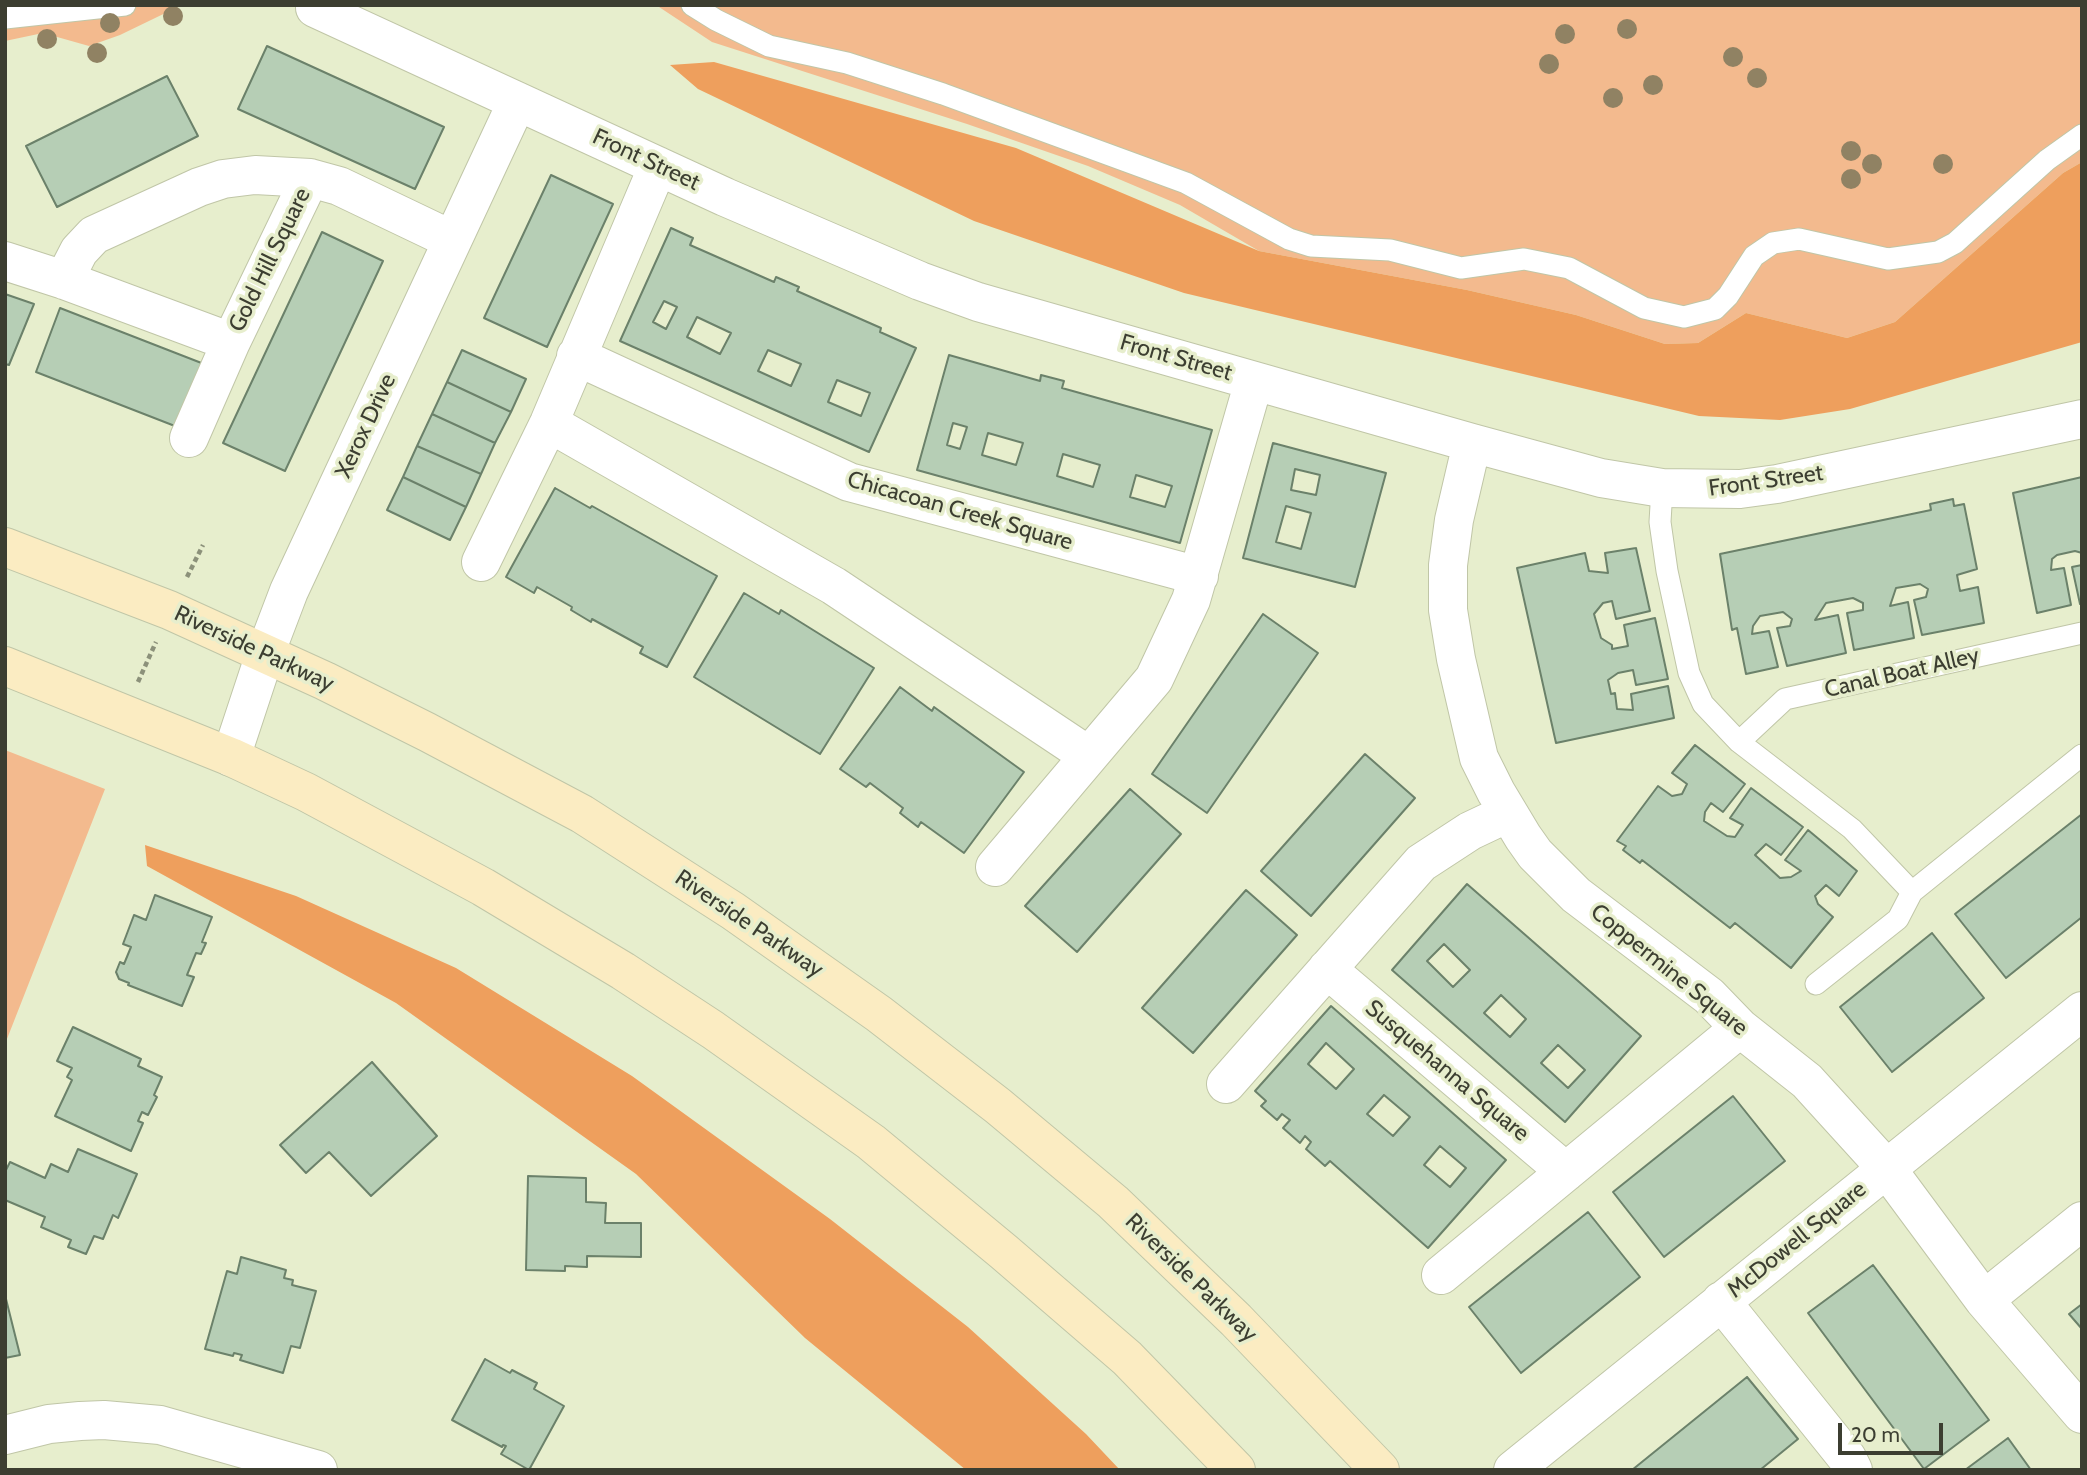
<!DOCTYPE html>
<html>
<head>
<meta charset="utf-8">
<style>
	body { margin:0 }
	#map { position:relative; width:2087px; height:1475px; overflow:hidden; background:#e7eecd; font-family:Cabin,sans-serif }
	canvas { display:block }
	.frame { position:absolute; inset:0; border:7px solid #3c3e31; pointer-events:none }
	.scale { position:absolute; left:1838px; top:1423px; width:105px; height:32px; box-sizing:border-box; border:4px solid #3c3e31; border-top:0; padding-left:9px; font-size:21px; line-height:24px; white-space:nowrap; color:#3c3e31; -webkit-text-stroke:5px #e7eecd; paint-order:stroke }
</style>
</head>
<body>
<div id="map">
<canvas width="2087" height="1475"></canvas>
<div class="frame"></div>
<div class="scale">20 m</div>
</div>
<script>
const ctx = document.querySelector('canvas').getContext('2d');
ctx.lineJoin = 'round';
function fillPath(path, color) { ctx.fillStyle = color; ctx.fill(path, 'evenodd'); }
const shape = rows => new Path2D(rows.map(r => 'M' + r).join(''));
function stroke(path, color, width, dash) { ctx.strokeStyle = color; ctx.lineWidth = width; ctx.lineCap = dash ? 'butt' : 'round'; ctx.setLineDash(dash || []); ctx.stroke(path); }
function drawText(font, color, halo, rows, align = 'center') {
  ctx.font = font + ' Cabin,sans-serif'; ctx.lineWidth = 7; ctx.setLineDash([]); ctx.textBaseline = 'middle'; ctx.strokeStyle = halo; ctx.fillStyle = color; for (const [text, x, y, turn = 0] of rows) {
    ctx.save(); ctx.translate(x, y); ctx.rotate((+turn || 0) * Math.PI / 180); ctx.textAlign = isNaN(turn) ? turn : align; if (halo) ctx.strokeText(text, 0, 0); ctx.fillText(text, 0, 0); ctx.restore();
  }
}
const green = shape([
	[5,5,182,5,120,35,89,46,43,33,5,41],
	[656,5,2082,5,2082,162,2063,173,1895,322,1847,338,1746,313,1698,343,1665,344,1576,315,1467,290,1259,251,1180,205,1088,166,967,124,712,42],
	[5,750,105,789,5,1044]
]);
const forest = shape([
	[714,62,1016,148,1259,251,1467,290,1576,315,1665,344,1698,343,1746,313,1847,338,1895,322,2063,173,2082,162,2082,342,1850,409,1780,420,1699,416,1184,293,974,221,698,89,670,65],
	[145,845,296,896,456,968,632,1076,830,1219,968,1327,1086,1434,1120,1470,966,1470,805,1338,636,1174,396,1003,147,866]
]);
const building = shape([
	[267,46,444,127,415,189,238,109,267,46],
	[167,76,198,136,57,207,26,146,167,76],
	[551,175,613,204,547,347,484,318,551,175],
	[671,228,693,238,690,245,774,282,776,277,799,287,797,291,881,328,880,332,916,348,869,452,620,341,671,228],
	[664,301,677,307,666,329,653,322,664,301],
	[697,317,731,333,720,354,687,337,697,317],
	[768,350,801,364,791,386,758,371,768,350],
	[837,380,870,393,861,416,828,402,837,380],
	[322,232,383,261,285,471,223,443,322,232],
	[5,294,34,304,9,365,5,364,5,294],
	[60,308,204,364,180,428,36,372,60,308],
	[462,350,526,379,511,412,447,382,462,350],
	[949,355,1040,381,1041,375,1064,381,1062,388,1212,430,1180,543,917,470,949,355],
	[953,423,967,427,960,449,947,445,953,423],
	[988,433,1023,443,1016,465,982,455,988,433],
	[1063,454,1100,465,1093,487,1057,476,1063,454],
	[1136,475,1172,486,1165,507,1130,497,1136,475],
	[447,382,511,412,495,443,432,414,447,382],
	[432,414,495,443,481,474,417,446,432,414],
	[1273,443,1386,473,1355,587,1243,558,1273,443],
	[1295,469,1320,475,1316,495,1291,490,1295,469],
	[1286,506,1311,513,1301,549,1276,542,1286,506],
	[417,446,481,474,466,507,403,477,417,446],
	[403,477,466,507,450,540,387,510,403,477],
	[2082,477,2082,553,2075,551,2057,555,2052,559,2051,570,2064,568,2071,605,2037,613,2013,493,2082,477],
	[555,488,590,508,592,506,717,576,667,667,640,653,643,647,592,619,591,622,571,610,572,607,537,587,534,593,506,577,555,488],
	[1953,499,1954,506,1964,504,1977,569,1957,575,1960,591,1978,587,1984,623,1922,635,1914,600,1926,597,1928,589,1920,584,1896,588,1890,606,1908,602,1914,638,1854,650,1847,613,1863,610,1863,603,1853,598,1826,603,1815,620,1838,615,1846,653,1787,666,1777,628,1790,626,1792,619,1783,612,1760,616,1753,626,1752,634,1769,631,1778,667,1746,674,1737,628,1732,630,1720,554,1931,510,1930,504,1953,499],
	[1636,548,1650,611,1616,619,1612,601,1603,603,1594,614,1601,638,1612,645,1612,649,1628,646,1624,625,1655,618,1668,679,1636,685,1633,670,1618,673,1608,680,1611,694,1615,693,1617,709,1633,710,1631,694,1668,686,1674,718,1556,743,1517,568,1585,553,1589,571,1608,573,1605,553,1636,548],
	[2082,565,2082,603,2080,604,2072,567,2082,565],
	[744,593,779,614,781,610,874,668,820,754,694,677,744,593],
	[1263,614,1318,653,1207,813,1152,774,1263,614],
	[900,687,932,711,934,707,1024,772,964,853,921,822,918,827,900,813,903,808,870,783,866,787,840,769,900,687],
	[1695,745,1745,784,1723,812,1711,803,1705,812,1704,821,1727,836,1735,837,1743,825,1730,818,1751,788,1803,827,1781,855,1766,844,1755,855,1780,878,1791,877,1801,871,1785,860,1808,830,1857,871,1839,896,1826,885,1815,896,1818,904,1833,917,1791,968,1735,923,1730,928,1642,860,1640,863,1623,850,1626,846,1617,841,1658,786,1672,796,1682,794,1687,784,1672,773,1695,745],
	[1365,754,1415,798,1311,916,1261,871,1365,754],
	[1130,789,1181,834,1077,952,1025,906,1130,789],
	[2082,814,2082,917,2006,978,1955,914,2082,814],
	[1467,884,1641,1036,1565,1122,1392,970,1467,884],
	[1444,944,1470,970,1453,987,1427,961,1444,944],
	[1501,995,1526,1019,1510,1037,1484,1013,1501,995],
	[1558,1045,1585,1070,1568,1088,1541,1063,1558,1045],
	[1246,890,1297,935,1193,1053,1142,1008,1246,890],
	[155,895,212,917,202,942,206,943,201,954,196,953,187,975,194,977,182,1006,128,985,129,983,119,979,116,972,120,962,124,964,131,947,123,944,134,915,146,920,155,895],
	[1932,933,1984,998,1892,1072,1840,1007,1932,933],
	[1331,1006,1506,1160,1428,1248,1330,1161,1325,1166,1306,1149,1311,1142,1305,1136,1300,1143,1283,1128,1290,1120,1282,1114,1277,1120,1261,1106,1266,1101,1255,1091,1331,1006],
	[1326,1043,1354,1069,1336,1089,1308,1064,1326,1043],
	[1384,1095,1410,1117,1393,1136,1367,1114,1384,1095],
	[1440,1146,1466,1168,1450,1187,1424,1165,1440,1146],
	[73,1027,141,1059,138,1066,162,1077,154,1095,157,1097,148,1115,142,1112,138,1121,143,1123,131,1151,55,1116,72,1080,67,1077,72,1068,57,1061,73,1027],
	[372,1062,437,1136,371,1196,329,1152,306,1173,280,1145,372,1062],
	[1733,1096,1785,1161,1664,1257,1613,1192,1733,1096],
	[78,1149,137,1174,118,1218,113,1215,103,1239,94,1236,86,1254,68,1247,71,1240,41,1227,45,1217,5,1200,5,1172,10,1162,45,1178,51,1164,68,1172,78,1149],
	[528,1176,586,1178,586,1202,606,1203,605,1223,641,1223,641,1257,587,1256,587,1267,565,1266,565,1271,526,1270,528,1176],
	[1588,1212,1640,1277,1521,1373,1469,1307,1588,1212],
	[241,1257,286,1270,284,1278,293,1280,292,1285,316,1291,300,1348,291,1346,283,1373,240,1360,242,1355,234,1353,233,1356,205,1349,227,1271,237,1274,241,1257],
	[1873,1265,1989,1420,1924,1469,1808,1313,1873,1265],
	[5,1295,20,1355,5,1358,5,1295],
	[2082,1304,2082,1329,2069,1314,2082,1304],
	[485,1359,510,1373,512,1370,537,1383,534,1389,564,1406,529,1470,501,1454,506,1446,503,1445,502,1447,452,1420,485,1359],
	[1747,1377,1798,1439,1760,1470,1632,1470,1747,1377],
	[2008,1438,2031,1470,1965,1470,2008,1438]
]);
const path = shape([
	[187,577,203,545],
	[138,682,156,642]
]);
const lane = shape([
	[692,5,716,20,769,46,847,63,943,94,1186,183,1289,239,1311,246,1390,250,1461,268,1524,259,1569,268,1644,308,1684,317,1715,309,1728,296,1754,256,1773,243,1799,239,1888,259,1938,252,1955,243,2047,160,2082,135],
	[5,18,125,5],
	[1662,488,1660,522,1667,571,1689,673,1703,704,1739,742,1852,829,1912,892],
	[1739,742,1785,699,2082,633],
	[1816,984,1898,919,1912,892,2082,755]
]);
const street = shape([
	[315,8,725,197,920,281,978,302,1472,443,1601,478,1662,488,1740,489,1777,484,2082,419],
	[5,261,64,280,231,342],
	[64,280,79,251,94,235,199,187,223,179,255,175,310,178,339,186,452,240],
	[576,356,849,482,1199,576],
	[549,423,834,586,1089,756],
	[189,438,231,342,310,178],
	[1472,443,1454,520,1448,565,1448,610,1456,659,1479,758,1496,792,1523,837,1535,854,1576,895,1709,996,1740,1028,1807,1081,1887,1169,1984,1300,2082,1414],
	[481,562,549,423,658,166],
	[231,757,265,654,289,591,517,102],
	[995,867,1154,679,1191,600,1254,381],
	[1327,969,1566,1172],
	[1226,1084,1421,863,1470,831,1508,813],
	[1441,1275,1740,1028],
	[1984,1300,2082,1221],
	[1721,1301,1847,1458,1853,1470],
	[5,1435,49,1424,80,1421,104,1420,160,1425,318,1470],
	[1513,1470,2082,1011]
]);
const secondary = shape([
	[5,547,169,610,325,681,427,732,582,814,733,911,879,1014,998,1106,1113,1202,1236,1320,1380,1470],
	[5,666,231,757,306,792,483,887,623,971,713,1030,871,1142,1004,1252,1127,1358,1236,1470]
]);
const trees = [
	[173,16],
	[110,23],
	[1627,29],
	[1565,34],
	[47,39],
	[97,53],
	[1733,57],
	[1549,64],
	[1757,78],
	[1653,85],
	[1613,98],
	[1851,151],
	[1872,164],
	[1943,164],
	[1851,179]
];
const streetNames = [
	["Front Street",646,160,25],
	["Gold Hill Square",270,260,-64],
	["Front Street",1176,358,16],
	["Xerox Drive",366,426,-65],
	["Front Street",1766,481,-8],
	["Chicacoan Creek Square",960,511,16],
	["Riverside Parkway",254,649,25],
	["Canal Boat Alley",1902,673,-13],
	["Riverside Parkway",749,924,34],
	["Coppermine Square",1669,970,39],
	["Susquehanna Square",1447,1071,40],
	["McDowell Square",1797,1240,-39],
	["Riverside Parkway",1191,1278,44]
];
fillPath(green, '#f3ba8e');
fillPath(forest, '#ee9f5d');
fillPath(building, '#b6ceb5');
stroke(building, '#6b816a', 2);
stroke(lane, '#c0c6a7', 23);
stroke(street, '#c0c6a7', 40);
stroke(secondary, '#c0c6a7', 40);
stroke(path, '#8c917a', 4.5, [5, 3.5]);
stroke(lane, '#fff', 21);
stroke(street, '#fff', 38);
stroke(secondary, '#fbecc2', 38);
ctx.fillStyle = '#908263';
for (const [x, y] of trees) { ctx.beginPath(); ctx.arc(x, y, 10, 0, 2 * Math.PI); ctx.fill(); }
drawText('23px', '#3c3e31', '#e7eecd', streetNames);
</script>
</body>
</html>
